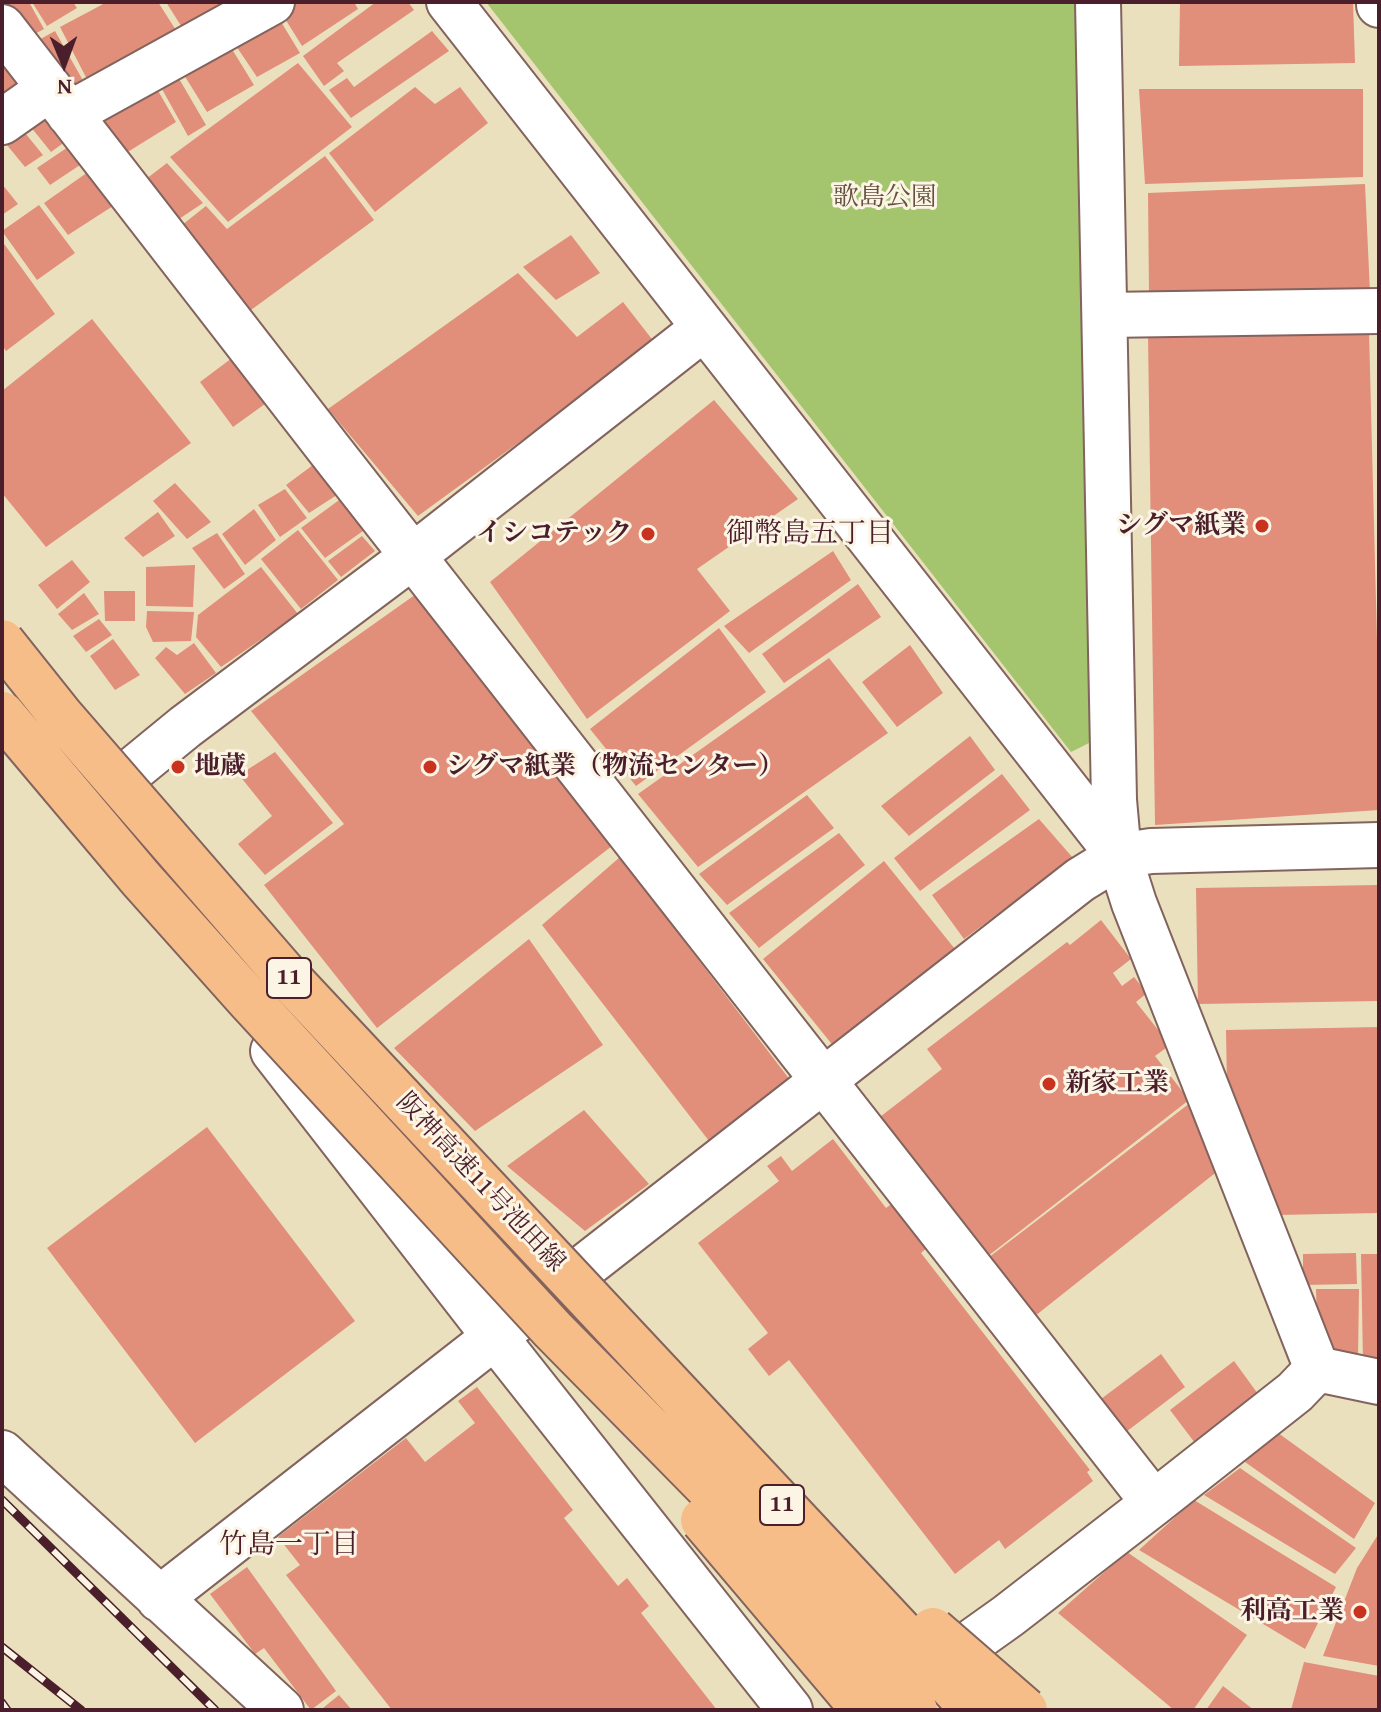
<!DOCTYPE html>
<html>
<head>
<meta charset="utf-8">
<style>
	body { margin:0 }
	#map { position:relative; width:1381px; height:1712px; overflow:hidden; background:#ebe0bd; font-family:"Gentium Book Plus",serif }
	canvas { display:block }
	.frame { position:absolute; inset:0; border:4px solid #4a1f2b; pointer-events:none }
	.north { position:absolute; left:24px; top:24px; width:80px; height:80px; -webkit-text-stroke:6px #fcf5e5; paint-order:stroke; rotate:179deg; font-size:22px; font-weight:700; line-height:32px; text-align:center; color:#4a1f2b }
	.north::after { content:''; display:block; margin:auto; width:28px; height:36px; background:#4a1f2b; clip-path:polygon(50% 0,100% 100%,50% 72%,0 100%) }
</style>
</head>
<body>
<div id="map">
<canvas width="1381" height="1712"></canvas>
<div class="frame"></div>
<div class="north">N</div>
</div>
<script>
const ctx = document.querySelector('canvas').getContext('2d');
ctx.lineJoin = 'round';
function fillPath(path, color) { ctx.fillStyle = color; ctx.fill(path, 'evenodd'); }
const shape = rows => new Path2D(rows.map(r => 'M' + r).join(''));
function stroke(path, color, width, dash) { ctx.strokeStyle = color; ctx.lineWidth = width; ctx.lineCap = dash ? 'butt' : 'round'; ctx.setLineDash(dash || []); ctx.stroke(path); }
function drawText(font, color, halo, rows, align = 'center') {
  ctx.font = font + ' "Gentium Book Plus","Noto Serif JP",serif'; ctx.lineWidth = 6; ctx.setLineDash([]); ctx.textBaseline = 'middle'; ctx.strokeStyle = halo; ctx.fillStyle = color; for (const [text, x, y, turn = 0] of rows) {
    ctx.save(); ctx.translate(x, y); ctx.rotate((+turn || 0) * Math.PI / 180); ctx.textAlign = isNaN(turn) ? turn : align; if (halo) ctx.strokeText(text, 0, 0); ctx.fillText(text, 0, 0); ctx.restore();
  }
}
const green = shape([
	[486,2,1075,2,1091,742,1071,752]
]);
const building = shape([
	[2,2,29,2,44,29,27,38],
	[32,2,73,2,77,8,47,26],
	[107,2,158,2,179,35,89,83,60,27],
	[166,2,233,2,183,29],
	[291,2,354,2,358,9,302,46,279,9],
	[376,2,408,2,414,10,337,63,344,71,324,86,303,56],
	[1180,2,1353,2,1355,63,1179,66],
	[275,12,300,53,257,77,232,40],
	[55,31,85,84,67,94,35,42],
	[432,31,449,51,351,118,329,90,347,78,354,87],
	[227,41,254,85,207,112,181,70],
	[2,56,25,89,2,104],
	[298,63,352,127,228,222,170,157],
	[174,70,206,125,188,136,157,80],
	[153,82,176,122,126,153,99,115],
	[415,87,435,104,460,87,488,123,375,212,329,153],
	[1139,89,1363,89,1363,177,1145,184],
	[45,106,69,139,51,152,26,121],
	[17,123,43,155,25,167,2,139],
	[71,145,83,163,50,185,37,168],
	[325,156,374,220,251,310,182,225,206,206,227,229],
	[167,163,203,203,179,219,146,179],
	[88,172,113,206,68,235,44,203],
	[2,184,18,204,2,215],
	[1365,184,1370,293,1149,294,1148,193],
	[39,205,75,253,37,280,2,231],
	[571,235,600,273,556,300,523,267],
	[2,241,55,314,6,351,2,345],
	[518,273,577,337,623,302,655,343,418,516,328,409],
	[92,319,191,443,46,547,2,493,2,391],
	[1369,331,1379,718,1379,810,1155,825,1148,335],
	[240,352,276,396,233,427,200,382],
	[714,400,798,499,697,569,730,611,587,719,490,582],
	[321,459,343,491,309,513,286,485],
	[175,483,211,522,187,539,153,501],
	[285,489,307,518,280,537,258,505],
	[346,495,370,526,325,558,301,528],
	[254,509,276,540,245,565,222,534],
	[158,512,175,536,143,557,124,538],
	[298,530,338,580,301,609,261,559],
	[217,533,245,574,224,589,192,548],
	[362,536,375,551,341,577,328,561],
	[833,551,851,580,749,653,724,626],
	[72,560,90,582,57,609,38,585],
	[195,565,193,607,146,606,146,567],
	[261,567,298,614,221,667,196,637,198,615],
	[858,584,881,617,784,683,762,654],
	[104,591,135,591,135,621,105,621],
	[419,592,621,839,377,1028,264,885,344,824,251,711],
	[84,593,99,614,72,630,58,614],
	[147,611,194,612,191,641,153,642,146,627],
	[99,619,112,635,86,652,73,636],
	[719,628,766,692,636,786,590,729],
	[113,639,140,675,115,690,90,656],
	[194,643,216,673,185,694,155,658,166,647,177,655],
	[910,645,943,693,897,727,862,682],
	[829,658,888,733,698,867,638,794],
	[970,736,995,770,909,836,881,806],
	[275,752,333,823,265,875,238,844,272,816,239,775],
	[1002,774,1030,810,920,891,894,858],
	[807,795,834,828,727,905,699,874],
	[1039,819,1073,858,964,939,932,895],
	[839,833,865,865,759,948,729,913],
	[620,857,790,1080,709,1141,542,925],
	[884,861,959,954,835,1048,763,959],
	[1379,885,1379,1001,1198,1004,1196,888],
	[1101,920,1131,959,1113,973,1122,986,1134,977,1147,993,1136,1002,1170,1045,1155,1056,1189,1100,988,1256,876,1120,942,1069,927,1049,1067,942,1070,945],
	[529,939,603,1045,475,1131,394,1048],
	[1379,1027,1379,1213,1277,1215,1227,1087,1226,1030],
	[1190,1103,1219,1170,1035,1316,988,1258],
	[584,1110,649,1184,585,1231,507,1166],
	[207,1127,355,1321,195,1443,47,1248],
	[833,1139,886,1208,894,1202,929,1246,921,1253,1090,1470,1087,1472,1093,1481,1005,1549,999,1540,955,1574,789,1360,769,1376,748,1349,768,1333,698,1243,779,1181,767,1166,781,1156,792,1171],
	[1356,1253,1357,1284,1303,1285,1303,1254],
	[1361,1254,1379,1254,1379,1362,1363,1362],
	[1316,1289,1359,1289,1358,1359,1341,1359,1322,1342,1322,1322,1317,1322],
	[1161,1354,1185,1387,1122,1435,1097,1402],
	[1234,1361,1258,1394,1195,1443,1170,1410],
	[477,1387,573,1510,564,1518,618,1586,627,1578,649,1606,641,1613,717,1710,392,1710,286,1575,300,1565,278,1537,406,1438,425,1462,475,1423,458,1401],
	[1274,1430,1375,1503,1354,1539,1245,1462],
	[1240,1468,1356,1548,1335,1574,1204,1495],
	[1194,1500,1336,1587,1305,1649,1139,1550],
	[1379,1533,1379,1666,1323,1656,1357,1568],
	[1127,1552,1247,1635,1193,1710,1174,1710,1058,1613],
	[247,1567,336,1691,311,1710,264,1648,255,1654,210,1594],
	[1304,1662,1379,1676,1379,1710,1291,1710],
	[1223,1686,1254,1710,1206,1710],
	[339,1695,352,1710,325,1710,323,1708]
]);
const minor = shape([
	[449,2,1119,856],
	[1098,2,1114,800,1119,856,1134,903,1317,1369],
	[1379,2,1379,5],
	[2,27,329,449,1154,1503],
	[69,114,272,2],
	[2,122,49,89],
	[1105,315,1379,311],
	[85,809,185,727,413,556,704,328],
	[273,1051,495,1337,790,1710],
	[1317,1369,1379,1382],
	[2,1453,281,1710],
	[159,1599,1080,880,1119,856,1151,851,1379,845],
	[928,1673,1008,1616,1154,1503,1295,1392,1317,1369]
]);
const rail = shape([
	[2,1500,215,1710],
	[2,1647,81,1710],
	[2,1703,7,1710]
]);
const highwayBridge = shape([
	[2,642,61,716,283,972,974,1710],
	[2,714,141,879,249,1000,553,1330,749,1529,915,1710],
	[703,1520,864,1710],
	[933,1630,1025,1710]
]);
const markers = [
	[1262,526,8,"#c8321e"],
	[648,534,8,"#c8321e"],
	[178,767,8,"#c8321e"],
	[430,767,8,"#c8321e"],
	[1049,1084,8,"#c8321e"],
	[1360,1612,8,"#c8321e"]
];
const shields = [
	[289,978,44],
	[782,1505,44]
];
const shieldNames = [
	["11",289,978],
	["11",782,1505]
];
const parkNames = [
	["歌島公園",885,198]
];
const poiNames = [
	["シグマ紙業",1246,526],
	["イシコテック",632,534],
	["地蔵",194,767,"left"],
	["シグマ紙業（物流センター）",446,767,"left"],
	["新家工業",1065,1084,"left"],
	["利高工業",1344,1612]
];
const streetNames = [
	["阪神高速11号池田線",480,1183,47]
];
const neighbourhoodNames = [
	["御幣島五丁目",810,535],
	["竹島一丁目",289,1546]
];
fillPath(green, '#a4c46d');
fillPath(building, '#e18e7a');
stroke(minor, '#82635e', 48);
stroke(minor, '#fff', 44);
stroke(rail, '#4a1f2b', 9);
stroke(rail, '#fcf5e5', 6, [18]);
stroke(highwayBridge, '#82635e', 48, []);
stroke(highwayBridge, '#f7bd88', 44);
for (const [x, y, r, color] of markers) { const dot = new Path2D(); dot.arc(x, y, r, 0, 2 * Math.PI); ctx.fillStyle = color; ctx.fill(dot); stroke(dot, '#fcf5e5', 3); }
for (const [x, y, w] of shields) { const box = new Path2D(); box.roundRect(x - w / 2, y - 20, w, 40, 6); ctx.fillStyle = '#fcf5e5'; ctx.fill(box); stroke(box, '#4a1f2b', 2); }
drawText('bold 24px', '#4a1f2b', null, shieldNames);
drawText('26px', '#65513f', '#fcf5e5', parkNames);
drawText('bold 26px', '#4a1f2b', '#fcf5e5', poiNames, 'right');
drawText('26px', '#4a1f2b', '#fcf5e5', streetNames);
drawText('28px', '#4a1f2b', '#fcf5e5', neighbourhoodNames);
</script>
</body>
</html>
